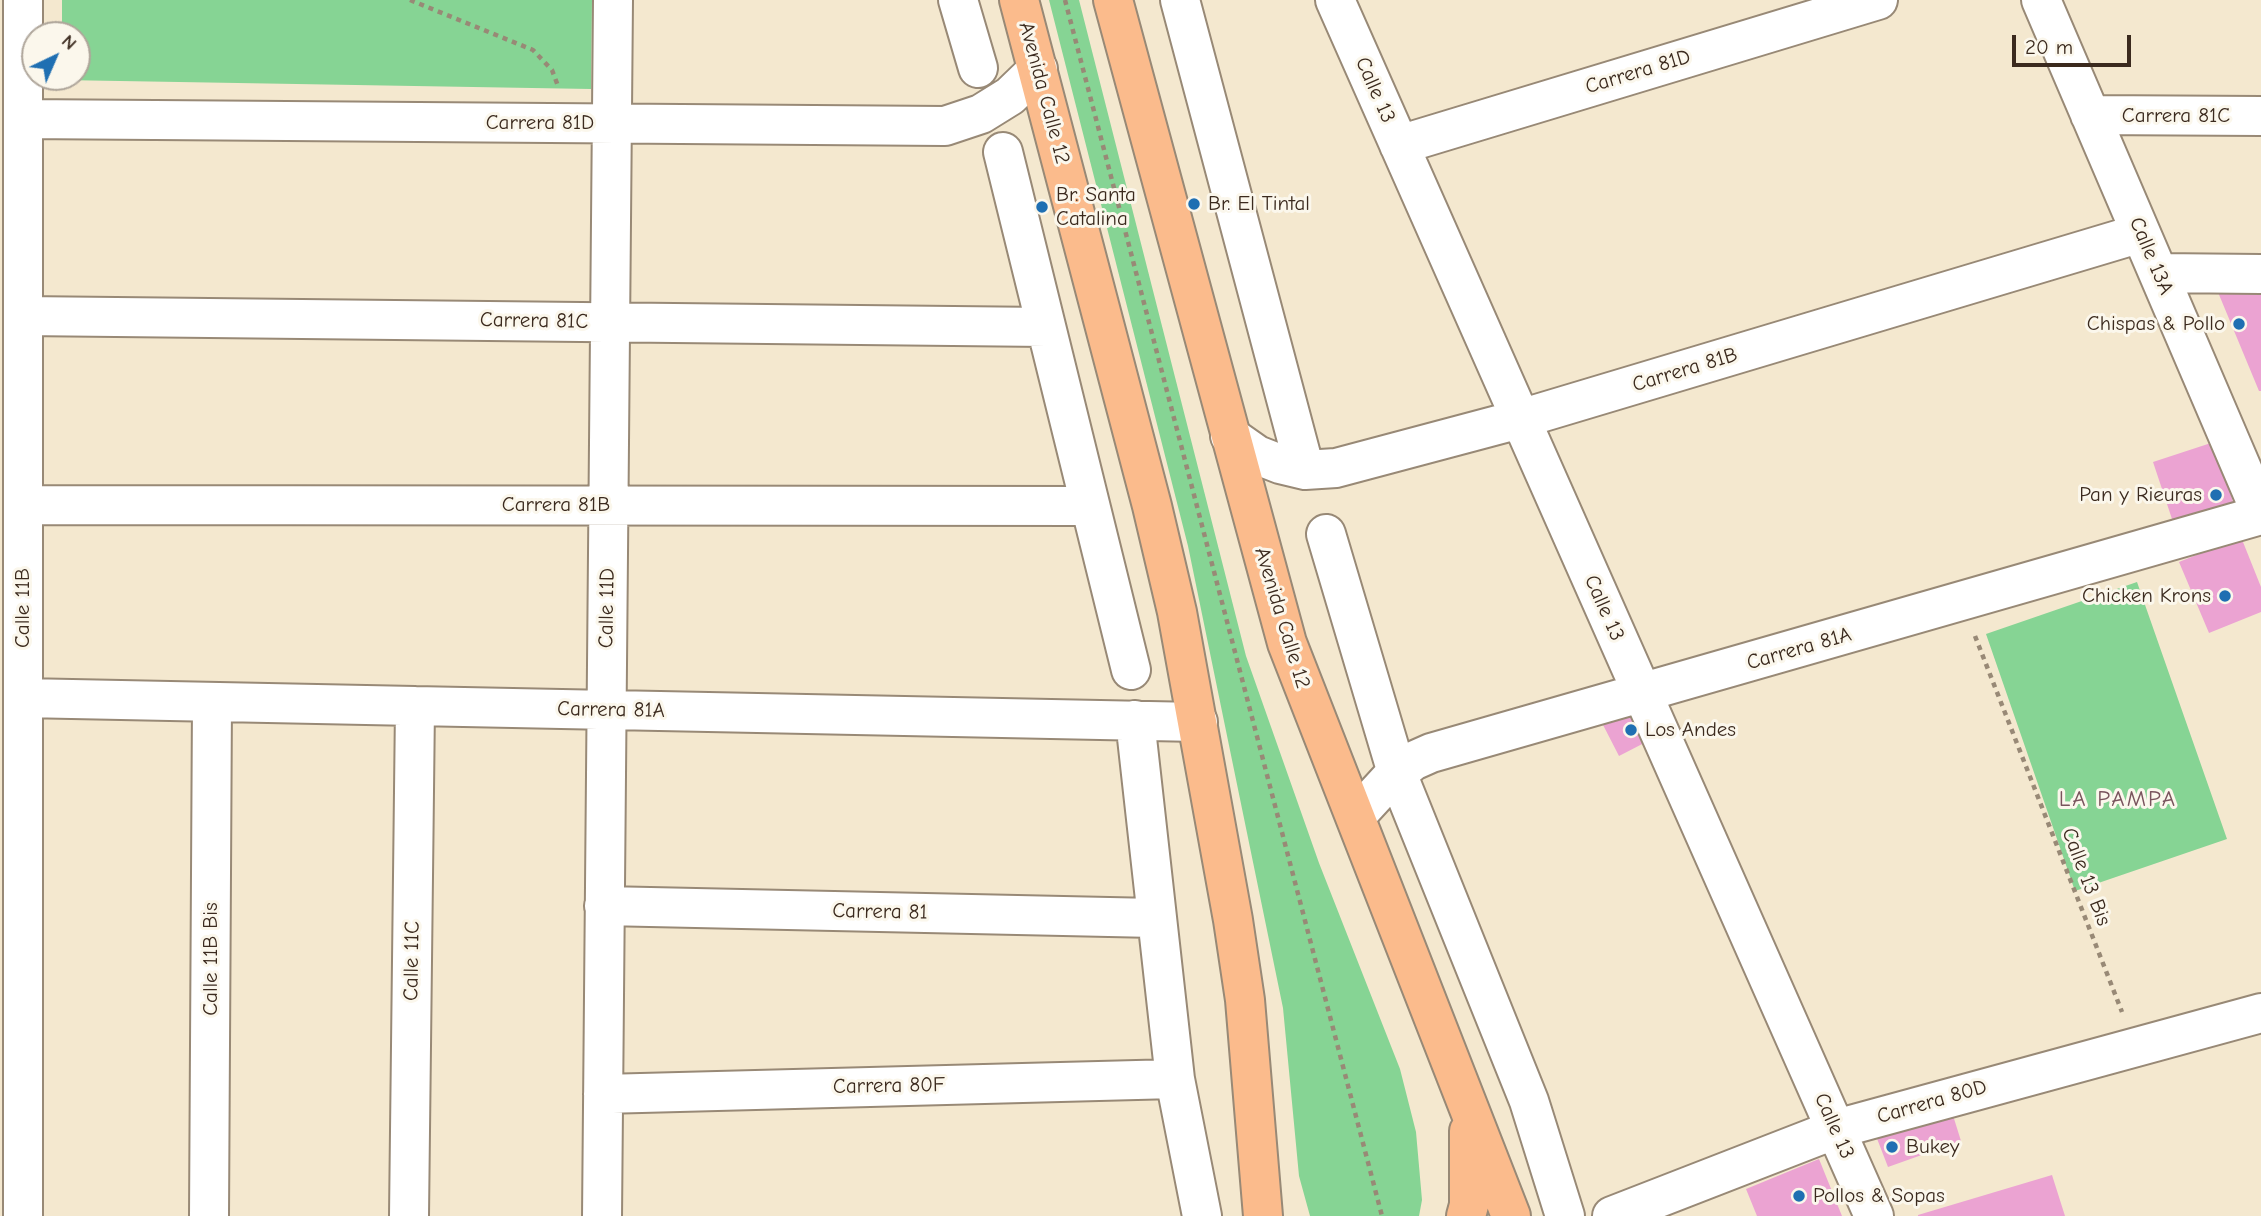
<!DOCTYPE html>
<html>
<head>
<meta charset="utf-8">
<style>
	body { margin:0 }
	#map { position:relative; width:2261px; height:1216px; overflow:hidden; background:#f4e8cf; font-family:"Comic Neue",sans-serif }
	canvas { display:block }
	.north { position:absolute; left:21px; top:21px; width:70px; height:70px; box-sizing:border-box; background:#fbf7ec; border:2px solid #aea59a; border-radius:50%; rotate:44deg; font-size:19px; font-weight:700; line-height:28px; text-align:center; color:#3b2a1e }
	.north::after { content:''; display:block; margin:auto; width:24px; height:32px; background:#1f6fb2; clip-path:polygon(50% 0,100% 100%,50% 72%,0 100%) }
	.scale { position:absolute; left:2012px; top:35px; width:119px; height:32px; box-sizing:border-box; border:4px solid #3b2a1e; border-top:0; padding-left:9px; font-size:21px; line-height:24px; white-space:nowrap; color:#3b2a1e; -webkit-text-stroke:5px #fbf7ec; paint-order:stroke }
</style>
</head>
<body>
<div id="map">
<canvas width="2261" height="1216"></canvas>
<div class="north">N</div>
<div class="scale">20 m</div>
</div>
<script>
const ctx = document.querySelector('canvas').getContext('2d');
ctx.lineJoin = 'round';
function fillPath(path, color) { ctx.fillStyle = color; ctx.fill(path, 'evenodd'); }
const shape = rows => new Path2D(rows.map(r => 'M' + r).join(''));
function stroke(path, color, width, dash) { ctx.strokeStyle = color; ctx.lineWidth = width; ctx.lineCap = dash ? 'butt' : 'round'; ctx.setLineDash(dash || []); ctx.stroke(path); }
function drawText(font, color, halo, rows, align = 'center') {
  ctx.font = font + ' "Comic Neue",sans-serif'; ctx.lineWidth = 6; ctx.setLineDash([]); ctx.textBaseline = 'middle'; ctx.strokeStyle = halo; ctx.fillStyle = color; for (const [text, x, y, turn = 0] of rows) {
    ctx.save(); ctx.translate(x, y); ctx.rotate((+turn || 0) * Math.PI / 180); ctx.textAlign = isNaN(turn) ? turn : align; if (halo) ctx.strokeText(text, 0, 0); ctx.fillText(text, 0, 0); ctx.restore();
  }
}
const green = shape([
	[62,0,592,0,591,89,61,80,61,77,77,77,77,35,62,35],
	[1049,0,1079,0,1246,656,1319,863,1400,1069,1416,1132,1422,1200,1419,1216,1310,1216,1299,1176,1283,1008,1188,546],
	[2137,582,2227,839,2075,891,1986,634]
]);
const building = shape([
	[2261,284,2261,391,2259,391,2215,285],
	[2214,442,2235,508,2175,528,2153,462],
	[2241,537,2261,587,2261,612,2209,633,2179,562],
	[1631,706,1650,740,1619,756,1601,721],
	[1951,1109,1961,1141,1888,1167,1876,1136],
	[1819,1159,1842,1216,1757,1216,1746,1189],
	[2052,1175,2065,1216,1918,1216,1918,1215]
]);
const path = shape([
	[410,0,533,50,552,70,558,86],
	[1065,0,1382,1216],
	[1975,636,2122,1012]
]);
const minor = shape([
	[958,0,978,68],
	[1180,0,1305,470],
	[1335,0,1874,1216],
	[2041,0,2261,513],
	[2090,115,2261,116],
	[23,119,945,126,981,114,1010,96,1038,69],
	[1399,145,1878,0],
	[1003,152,1131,670],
	[2158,273,2261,274],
	[23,316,1046,327],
	[1230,436,1257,455,1280,464,1305,470,1336,468,1520,419,2141,233],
	[23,505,1090,506],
	[1326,534,1397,773,1529,1101,1565,1216],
	[23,698,1198,722],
	[1135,720,1175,1079,1202,1216],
	[1356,816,1390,779,1413,761,1431,753,2261,515],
	[604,906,1155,918],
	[603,1094,1175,1079],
	[23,1216,23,0],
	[209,1216,212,702],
	[409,1216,415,706],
	[602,1216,613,0],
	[1612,1216,1836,1129,2261,1013]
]);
const major = shape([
	[1019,0,1152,506,1177,612,1233,920,1245,1000,1263,1216],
	[1113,0,1287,643,1511,1216],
	[1466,1216,1469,1205,1469,1131]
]);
const markers = [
	[1194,204,7,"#1f6fb2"],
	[1042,207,7,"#1f6fb2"],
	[2239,324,7,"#1f6fb2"],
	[2216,495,7,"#1f6fb2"],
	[2225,596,7,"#1f6fb2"],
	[1631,730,7,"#1f6fb2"],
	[1892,1147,7,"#1f6fb2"],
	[1799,1196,7,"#1f6fb2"]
];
const streetNames = [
	["Carrera 81D",1638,72,-17],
	["Calle 13",1375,90,66],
	["Avenida Calle 12",1044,93,75],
	["Carrera 81C",2176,116],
	["Carrera 81D",540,123],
	["Calle 13A",2151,256,67],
	["Carrera 81C",534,321,1],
	["Carrera 81B",1685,370,-17],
	["Carrera 81B",556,505],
	["Calle 11B",23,608,-90],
	["Calle 11D",607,608,-89],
	["Calle 13",1604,608,66],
	["Avenida Calle 12",1282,618,73],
	["Carrera 81A",1799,649,-16],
	["Carrera 81A",611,710,1],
	["Calle 13 Bis",2086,877,69],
	["Carrera 81",880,912,1],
	["Calle 11B Bis",211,959,-90],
	["Calle 11C",412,961,-89],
	["Carrera 80F",889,1086,-1],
	["Carrera 80D",1932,1102,-16],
	["Calle 13",1834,1126,66]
];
const poiNames = [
	["Br. Santa",1056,195],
	["Catalina",1056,219],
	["Br. El Tintal",1208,204],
	["Chispas & Pollo",2225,324,"right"],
	["Pan y Rieuras",2202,495,"right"],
	["Chicken Krons",2211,596,"right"],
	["Los Andes",1645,730],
	["Bukey",1906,1147],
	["Pollos & Sopas",1813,1196]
];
const neighbourhoodNames = [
	["LA PAMPA",2118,799]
];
fillPath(green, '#86d494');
fillPath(building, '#eba3d2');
stroke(minor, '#988976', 42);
stroke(major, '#988976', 42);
stroke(path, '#988976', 4.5, [5, 5]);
stroke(minor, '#fff', 38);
stroke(major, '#fbbb8c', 38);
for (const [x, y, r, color] of markers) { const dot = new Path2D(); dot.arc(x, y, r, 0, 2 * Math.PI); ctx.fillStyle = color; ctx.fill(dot); stroke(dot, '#fbf7ec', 2.5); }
drawText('21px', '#3b2a1e', '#fbf7ec', streetNames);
drawText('21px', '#3b2a1e', '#fbf7ec', poiNames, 'left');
ctx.letterSpacing = '2px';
drawText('23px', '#79545d', '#fbf7ec', neighbourhoodNames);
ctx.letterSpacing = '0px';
</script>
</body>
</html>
